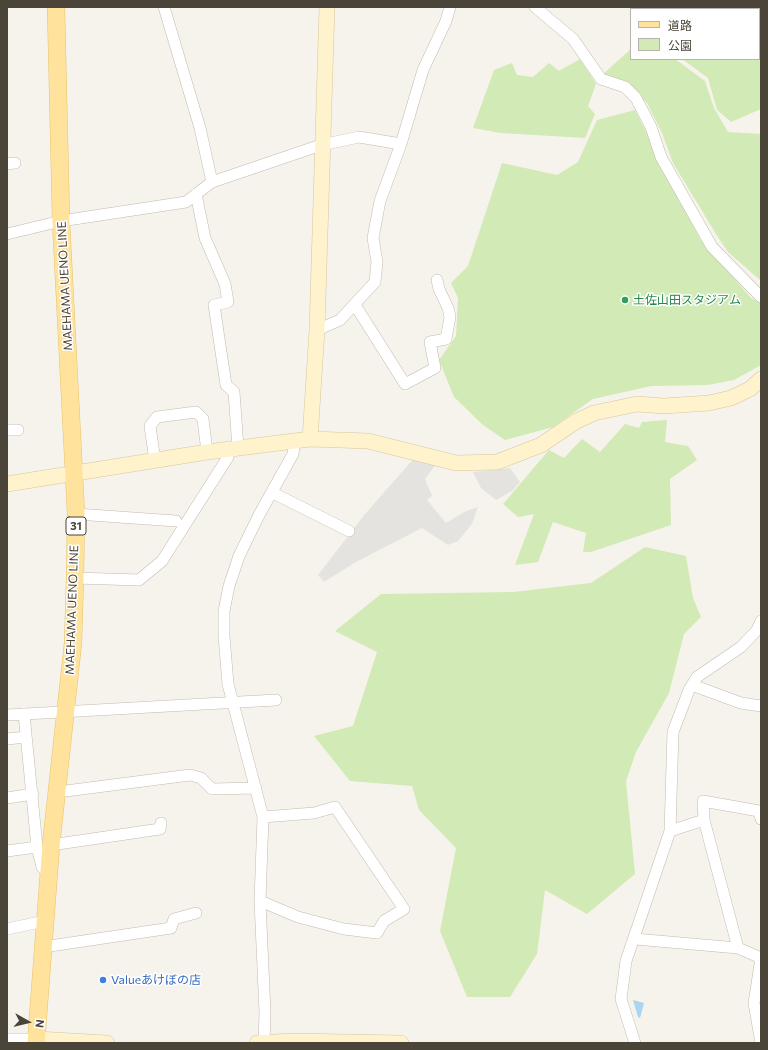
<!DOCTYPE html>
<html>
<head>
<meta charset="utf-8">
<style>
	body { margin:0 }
	#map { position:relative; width:768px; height:1050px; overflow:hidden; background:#f6f3ec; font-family:Commissioner,"Noto Sans JP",sans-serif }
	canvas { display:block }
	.frame { position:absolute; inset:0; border:8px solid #4b4439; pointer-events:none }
	.legend { position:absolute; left:630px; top:8px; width:130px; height:52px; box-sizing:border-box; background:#fff; border:1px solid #b7b4b0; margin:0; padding:5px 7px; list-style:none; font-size:12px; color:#4b4439 }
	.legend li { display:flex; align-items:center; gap:8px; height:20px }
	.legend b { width:20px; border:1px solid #b7b4b0 }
	.north { position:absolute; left:8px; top:1002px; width:40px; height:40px; -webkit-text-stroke:3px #fff; paint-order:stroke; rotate:98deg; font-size:11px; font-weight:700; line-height:16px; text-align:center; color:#4b4439 }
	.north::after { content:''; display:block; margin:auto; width:14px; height:18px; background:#4b4439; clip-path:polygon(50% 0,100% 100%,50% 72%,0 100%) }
</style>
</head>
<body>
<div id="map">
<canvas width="768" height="1050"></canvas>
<div class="frame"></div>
<ul class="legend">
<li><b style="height:5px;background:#ffe39c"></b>道路</li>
<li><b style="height:11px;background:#d2eab5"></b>公園</li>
</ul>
<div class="north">N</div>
</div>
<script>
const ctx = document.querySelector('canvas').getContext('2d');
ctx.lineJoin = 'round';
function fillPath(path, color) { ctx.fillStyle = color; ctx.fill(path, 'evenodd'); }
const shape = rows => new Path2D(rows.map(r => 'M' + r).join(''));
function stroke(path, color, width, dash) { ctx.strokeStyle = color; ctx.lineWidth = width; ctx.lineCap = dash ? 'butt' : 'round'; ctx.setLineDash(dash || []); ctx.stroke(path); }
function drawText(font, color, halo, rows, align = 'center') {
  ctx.font = font + ' Commissioner,"Noto Sans JP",sans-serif'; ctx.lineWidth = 3; ctx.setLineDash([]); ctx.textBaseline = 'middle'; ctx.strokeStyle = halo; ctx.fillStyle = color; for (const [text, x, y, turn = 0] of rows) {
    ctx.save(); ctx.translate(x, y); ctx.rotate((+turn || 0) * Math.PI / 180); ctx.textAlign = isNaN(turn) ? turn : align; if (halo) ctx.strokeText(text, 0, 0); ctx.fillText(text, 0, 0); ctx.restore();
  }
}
const green = shape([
	[672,7,761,7,761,109,731,122,717,110,708,78,682,59,759,59,759,9,668,9],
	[631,49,631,59,675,59,705,81,714,108,728,132,761,134,761,281,728,252,716,234,673,163,662,133,647,103,626,82,603,74],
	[580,59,596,84,588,106,595,114,585,138,501,133,473,128,494,70,512,63,517,75,533,77,549,63,559,71],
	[635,110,700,239,751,298,761,303,761,365,734,380,708,385,651,386,593,399,553,427,505,440,483,425,454,397,439,360,456,336,458,298,451,283,468,266,502,163,557,175,578,162,597,120],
	[667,420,665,442,688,446,697,460,670,479,671,525,591,552,583,552,586,533,553,522,538,562,515,565,534,514,518,517,503,504,549,450,564,458,582,439,600,452,625,424,639,428,642,422],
	[645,547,686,556,693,598,701,617,684,634,669,693,636,752,626,781,635,874,587,914,545,890,537,954,510,997,467,997,440,931,456,848,419,810,412,786,350,781,314,736,353,726,377,652,335,631,381,594,513,592,591,583]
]);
const parking = shape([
	[416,456,436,464,425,479,432,496,427,500,446,523,466,511,478,507,472,524,458,541,448,545,422,528,356,562,324,582,318,575,365,514],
	[510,468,520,482,512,491,496,500,481,488,473,472]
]);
const water = shape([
	[633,1000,644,1003,640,1018,638,1017]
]);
const street = shape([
	[164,7,200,128,212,182],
	[535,7,573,39,601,79,625,87,636,98,651,127,661,157,712,247,761,297],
	[7,164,15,163],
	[196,194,205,238,225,284,228,302,214,305,226,385,234,392,238,448],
	[7,234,61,221,186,202,212,182,321,145,359,137,401,144],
	[355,305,405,384,435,368,430,342,446,339,450,317,448,308,439,289,437,280],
	[317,330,340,320,375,282,377,262,373,238,380,201,401,144,423,70,446,21,450,7],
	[7,430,18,430],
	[155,461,150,426,157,417,196,412,203,419,207,452],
	[273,493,349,531],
	[76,514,176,521],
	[75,578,139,580,162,561,228,457,227,450],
	[692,685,741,703,761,706],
	[24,714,37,847,42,867,48,873],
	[7,715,276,700],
	[7,739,26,737],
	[58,792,190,775,201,778,212,789,256,788],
	[7,798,33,794],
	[670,831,704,820],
	[51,845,160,829,161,823],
	[7,851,37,847],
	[260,901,298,917,344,929,377,933,384,921,404,909,335,807,314,813,263,817],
	[7,929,45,921],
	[635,939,738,948,761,958],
	[43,947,171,928,174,919,196,913],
	[738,948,704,820,703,801,759,811,761,819],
	[7,1039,37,1039],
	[264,1042,265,1013,260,901,263,817,228,684,224,636,224,611,229,586,239,556,259,515,293,454,295,441],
	[635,1043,621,999,626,961,670,831,673,732,689,690,697,677,741,647,757,630,761,621],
	[761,1043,754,1003,761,958]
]);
const secondary = shape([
	[310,439,317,330,327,7],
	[7,484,207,452,310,439,368,441,456,463,497,462,541,445,575,422,594,413,637,404,664,406,709,403,731,398,750,389,761,379],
	[37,1039,107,1043],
	[257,1043,293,1041,401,1043]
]);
const primary = shape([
	[36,1043,51,845,73,643,75,578,76,514,61,221,56,7]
]);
const markers = [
	[625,300,4,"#2e9e5b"],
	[103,980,4,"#3f7fe0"]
];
const shields = [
	[76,526,20]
];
const shieldNames = [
	["31",76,526]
];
const streetNames = [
	["MAEHAMA UENO LINE",65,286,-93],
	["MAEHAMA UENO LINE",72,610,-88]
];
const leisureNames = [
	["土佐山田スタジアム",633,300]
];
const shopNames = [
	["Valueあけぼの店",111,980]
];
fillPath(green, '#d2eab5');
fillPath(parking, '#e5e3e0');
fillPath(water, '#a9d4f2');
stroke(street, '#c2bbae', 12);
stroke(secondary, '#d6c79b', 16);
stroke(primary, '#e6c16a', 18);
stroke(street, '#fff', 11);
stroke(secondary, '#fff3cd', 15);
stroke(primary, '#ffe39c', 17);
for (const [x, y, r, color] of markers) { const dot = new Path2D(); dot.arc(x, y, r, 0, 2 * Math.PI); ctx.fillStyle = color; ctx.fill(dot); stroke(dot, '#fff', 1.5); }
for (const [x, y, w] of shields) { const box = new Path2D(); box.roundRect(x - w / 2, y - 9, w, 18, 3); ctx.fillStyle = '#fff'; ctx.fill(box); stroke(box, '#4b4439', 1); }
drawText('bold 11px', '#4b4439', null, shieldNames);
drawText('12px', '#4b4439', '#fff', streetNames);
drawText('12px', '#27864d', '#fff', leisureNames, 'left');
drawText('12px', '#366cbe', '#fff', shopNames, 'left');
</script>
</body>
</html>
